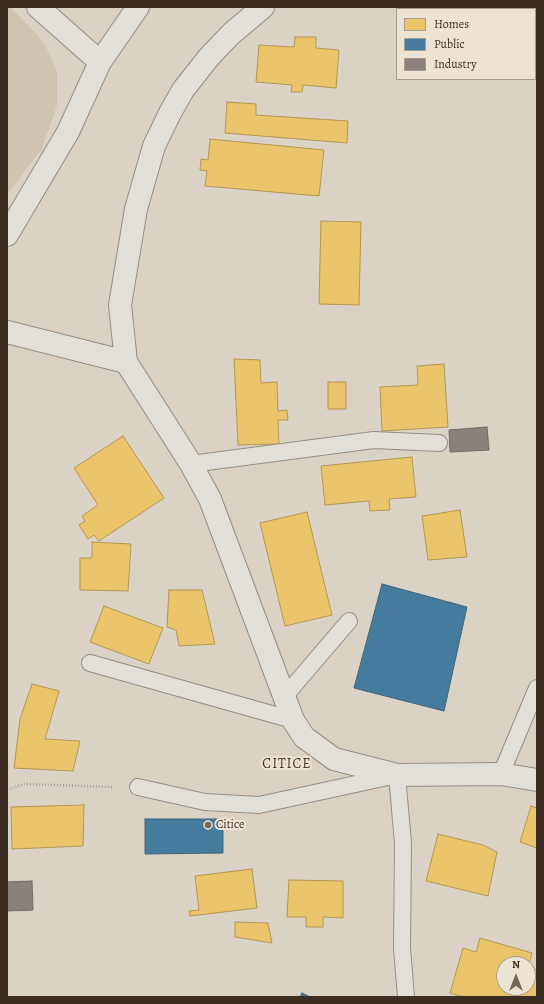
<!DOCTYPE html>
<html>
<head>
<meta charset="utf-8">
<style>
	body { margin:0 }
	#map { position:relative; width:544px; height:1004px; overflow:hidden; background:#dad2c5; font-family:Alegreya,serif }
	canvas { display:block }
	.frame { position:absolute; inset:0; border:8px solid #3b2d22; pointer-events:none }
	.legend { position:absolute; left:396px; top:8px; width:140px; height:72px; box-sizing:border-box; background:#ece3d4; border:1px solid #a59a8d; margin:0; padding:5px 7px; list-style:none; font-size:12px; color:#3b2d22 }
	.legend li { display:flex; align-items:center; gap:8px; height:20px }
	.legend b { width:20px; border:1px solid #a59a8d }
	.north { position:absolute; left:496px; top:956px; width:40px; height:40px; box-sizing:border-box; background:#ece3d4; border:1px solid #a59a8d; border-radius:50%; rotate:0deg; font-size:11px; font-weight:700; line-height:16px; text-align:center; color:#3b2d22 }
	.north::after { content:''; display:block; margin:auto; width:14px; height:18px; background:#73675b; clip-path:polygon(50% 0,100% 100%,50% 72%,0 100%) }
</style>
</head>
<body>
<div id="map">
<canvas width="544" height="1004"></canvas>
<div class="frame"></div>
<ul class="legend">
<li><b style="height:11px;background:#e9c46a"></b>Homes</li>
<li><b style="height:11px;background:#457b9d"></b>Public</li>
<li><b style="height:11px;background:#8a817c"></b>Industry</li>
</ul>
<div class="north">N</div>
</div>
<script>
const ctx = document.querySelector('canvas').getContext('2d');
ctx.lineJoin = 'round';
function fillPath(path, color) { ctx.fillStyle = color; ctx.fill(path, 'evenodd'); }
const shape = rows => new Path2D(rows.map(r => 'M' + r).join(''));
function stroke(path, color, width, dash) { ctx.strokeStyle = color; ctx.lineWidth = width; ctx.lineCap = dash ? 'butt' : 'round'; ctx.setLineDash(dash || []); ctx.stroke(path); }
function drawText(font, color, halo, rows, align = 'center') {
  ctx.font = font + ' Alegreya,serif'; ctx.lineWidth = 4; ctx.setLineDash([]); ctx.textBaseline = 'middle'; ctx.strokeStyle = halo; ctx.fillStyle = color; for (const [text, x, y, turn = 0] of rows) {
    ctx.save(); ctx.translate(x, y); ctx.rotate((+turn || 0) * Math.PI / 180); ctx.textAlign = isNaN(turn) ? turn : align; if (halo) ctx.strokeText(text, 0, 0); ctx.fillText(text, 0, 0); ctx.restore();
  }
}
const green = shape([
	[7,7,10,7,38,35,46,47,57,72,57,105,42,149,7,194]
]);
const homes = shape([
	[512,7,537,7,537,30,535,41,535,9,512,9,512,7],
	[295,37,316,37,316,48,339,50,336,88,303,85,302,92,291,92,292,85,256,82,259,45,294,47,295,37],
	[227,102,256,104,256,115,348,121,347,143,225,133,227,102],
	[210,139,324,150,319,196,205,186,207,171,200,170,201,159,208,160,210,139],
	[321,221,361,222,359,305,319,304,321,221],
	[234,359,260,360,261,383,277,382,278,411,287,410,288,420,278,420,279,444,238,445,234,359],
	[444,364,448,427,382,431,380,387,418,385,417,366,444,364],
	[328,382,346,382,346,409,328,409,328,382],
	[123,436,164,498,99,541,94,535,88,539,79,525,85,521,82,516,98,505,74,468,123,436],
	[412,457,416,497,389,499,390,510,370,511,369,501,325,505,321,466,412,457],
	[460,510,467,557,428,560,422,516,460,510],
	[307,512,332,615,285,626,260,523,307,512],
	[92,542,131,544,128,591,80,590,80,558,92,558,92,542],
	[169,590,202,590,215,644,179,646,176,630,167,627,169,590],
	[104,606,163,628,149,664,90,642,104,606],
	[32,684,59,691,45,739,80,741,73,771,14,768,20,719,32,684],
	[84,805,83,846,12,849,11,807,84,805],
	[531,806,537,808,537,848,520,842,531,806],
	[438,834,483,845,497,852,488,896,426,881,438,834],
	[252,869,257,908,190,916,189,911,199,910,195,876,252,869],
	[289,880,343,881,343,918,323,917,323,927,306,927,306,917,287,917,289,880],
	[235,922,268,923,272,943,235,937,235,922],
	[480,938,532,953,528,967,537,970,537,992,536,997,463,997,450,993,463,948,476,952,480,938],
	[504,964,528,964,528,988,504,988,504,964]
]);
const public = shape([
	[382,584,467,607,444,711,354,688,382,584],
	[145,819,223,819,223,853,145,854,145,819],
	[302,993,310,997,300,997,302,993]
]);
const industry = shape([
	[487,427,489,450,450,452,449,430,487,427],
	[32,881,33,910,7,911,7,882,32,881]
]);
const path = shape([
	[7,790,24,784,113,787]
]);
const lane = shape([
	[191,464,374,440,439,443],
	[90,663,293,720],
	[284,697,349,621],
	[501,774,537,688],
	[138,787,205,802,259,805,397,775,403,843,402,948,406,997]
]);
const street = shape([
	[38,7,100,62],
	[7,235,68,132,100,62,138,7],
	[7,332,126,362,191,464,210,499,293,720,304,737,334,759,397,775,501,774,537,780],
	[126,362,120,305,136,209,154,146,170,113,183,90,209,57,231,34,263,7]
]);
const markers = [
	[208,825,4,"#73675b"]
];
const poiNames = [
	["Citice",216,825]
];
const quarterNames = [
	["CITICE",287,765]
];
fillPath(green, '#cfc4b2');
fillPath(homes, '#e9c46a');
stroke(homes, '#b59754', 1);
fillPath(public, '#457b9d');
stroke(public, '#426478', 1);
fillPath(industry, '#8a817c');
stroke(industry, '#726861', 1);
stroke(lane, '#958e86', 18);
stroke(street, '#958e86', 24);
stroke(path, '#a6a29c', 2.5, [1, 2]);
stroke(lane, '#e2dfd9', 16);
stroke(street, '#e2dfd9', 22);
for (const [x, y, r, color] of markers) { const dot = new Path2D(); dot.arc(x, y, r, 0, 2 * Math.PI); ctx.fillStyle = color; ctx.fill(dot); stroke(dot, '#ece3d4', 1.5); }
drawText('12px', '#3b2d22', '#ece3d4', poiNames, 'left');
ctx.letterSpacing = '1px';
drawText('14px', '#3b2d22', '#ece3d4', quarterNames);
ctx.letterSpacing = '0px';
</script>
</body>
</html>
